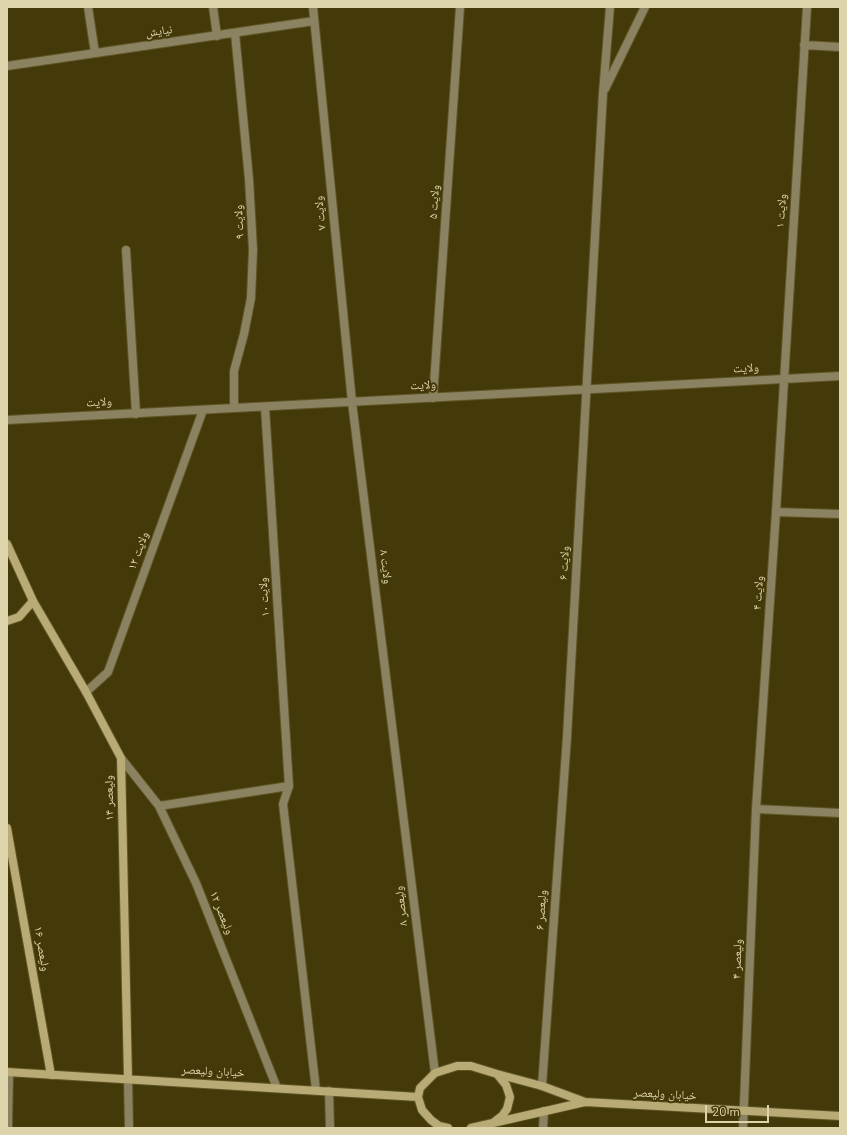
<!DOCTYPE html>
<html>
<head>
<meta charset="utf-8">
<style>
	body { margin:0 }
	#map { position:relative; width:847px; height:1135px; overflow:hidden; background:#443909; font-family:"Nunito Sans",sans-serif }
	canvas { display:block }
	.frame { position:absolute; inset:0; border:8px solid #ded4ac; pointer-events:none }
	.scale { position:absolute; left:705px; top:1105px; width:64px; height:18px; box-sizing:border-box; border:2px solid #ded4ac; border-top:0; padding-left:5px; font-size:12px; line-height:14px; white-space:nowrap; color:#ded4ac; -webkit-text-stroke:3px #443909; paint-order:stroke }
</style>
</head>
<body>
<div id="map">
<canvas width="847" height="1135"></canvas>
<div class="frame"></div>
<div class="scale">20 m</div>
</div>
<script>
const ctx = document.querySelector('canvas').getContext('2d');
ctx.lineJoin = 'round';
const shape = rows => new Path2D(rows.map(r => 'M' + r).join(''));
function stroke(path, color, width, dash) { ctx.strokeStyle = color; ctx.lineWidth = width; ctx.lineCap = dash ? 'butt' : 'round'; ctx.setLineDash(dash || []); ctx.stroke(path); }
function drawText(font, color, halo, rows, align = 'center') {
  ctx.font = font + ' "Nunito Sans","Noto Naskh Arabic",sans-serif'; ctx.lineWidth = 4; ctx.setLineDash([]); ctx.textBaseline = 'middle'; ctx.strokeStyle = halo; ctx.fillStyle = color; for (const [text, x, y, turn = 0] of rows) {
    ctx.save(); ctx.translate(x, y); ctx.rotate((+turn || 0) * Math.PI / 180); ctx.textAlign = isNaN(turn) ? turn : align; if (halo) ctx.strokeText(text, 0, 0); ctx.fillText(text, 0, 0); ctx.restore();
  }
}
const lane = shape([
	[289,786,283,804,316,1090]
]);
const street = shape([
	[88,7,95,53],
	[213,7,217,36],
	[313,7,352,402,435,1073],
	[804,45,840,47],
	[7,66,314,21],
	[605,89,645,7],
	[126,250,136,414],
	[433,398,460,7],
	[234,408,234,371,244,334,251,298,253,250,249,179,235,33],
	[7,420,840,376],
	[776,512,840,514],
	[86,692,108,672,203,410],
	[121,758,159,806,196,883,277,1088],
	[159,806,289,786,265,407],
	[756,809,840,813],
	[128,1079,129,1128],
	[542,1086,567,737,603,93,610,7],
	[329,1091,330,1128],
	[8,1128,9,1072],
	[543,1128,544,1111],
	[743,1128,756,809,776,512,807,7]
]);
const secondary = shape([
	[7,544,33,601,86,692,121,758,128,1079],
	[7,621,19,617,33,601],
	[7,828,51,1075],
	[7,1072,418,1097],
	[497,1074,542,1086,585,1102],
	[493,1123,585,1102,840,1116],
	[448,1128,439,1126,431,1120,422,1110,418,1097,420,1088,435,1073,457,1066,471,1066,497,1074,506,1085,510,1097,507,1109,502,1116,493,1123,471,1128]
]);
const streetNames = [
	["نیایش",159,32,-8],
	["ولایت ۵",435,202,-86],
	["ولایت ۱",782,211,-86],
	["ولایت ۷",321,213,-96],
	["ولایت ۹",240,222,-93],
	["ولایت",746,369,-3],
	["ولایت",423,386,-3],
	["ولایت",99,403,-3],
	["ولایت ۱۲",139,551,-70],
	["ولایت ۶",565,563,-87],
	["ولایت ۸",385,567,83],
	["ولایت ۴",759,593,-86],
	["ولایت ۱۰",265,597,-94],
	["ولیعصر ۱۴",110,798,-91],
	["ولیعصر ۸",402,906,-97],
	["ولیعصر ۶",542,910,-86],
	["ولیعصر ۱۲",221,913,68],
	["ولیعصر ۱۶",41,949,80],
	["ولیعصر ۴",738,959,-88],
	["خیابان ولیعصر",213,1072,3],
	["خیابان ولیعصر",665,1095,3]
];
stroke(lane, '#605526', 10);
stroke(street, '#605526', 10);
stroke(secondary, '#605526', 10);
stroke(lane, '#8b8261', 8);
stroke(street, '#8b8261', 8);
stroke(secondary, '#b9ab75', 8);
drawText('12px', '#ded4ac', '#443909', streetNames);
</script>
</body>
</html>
